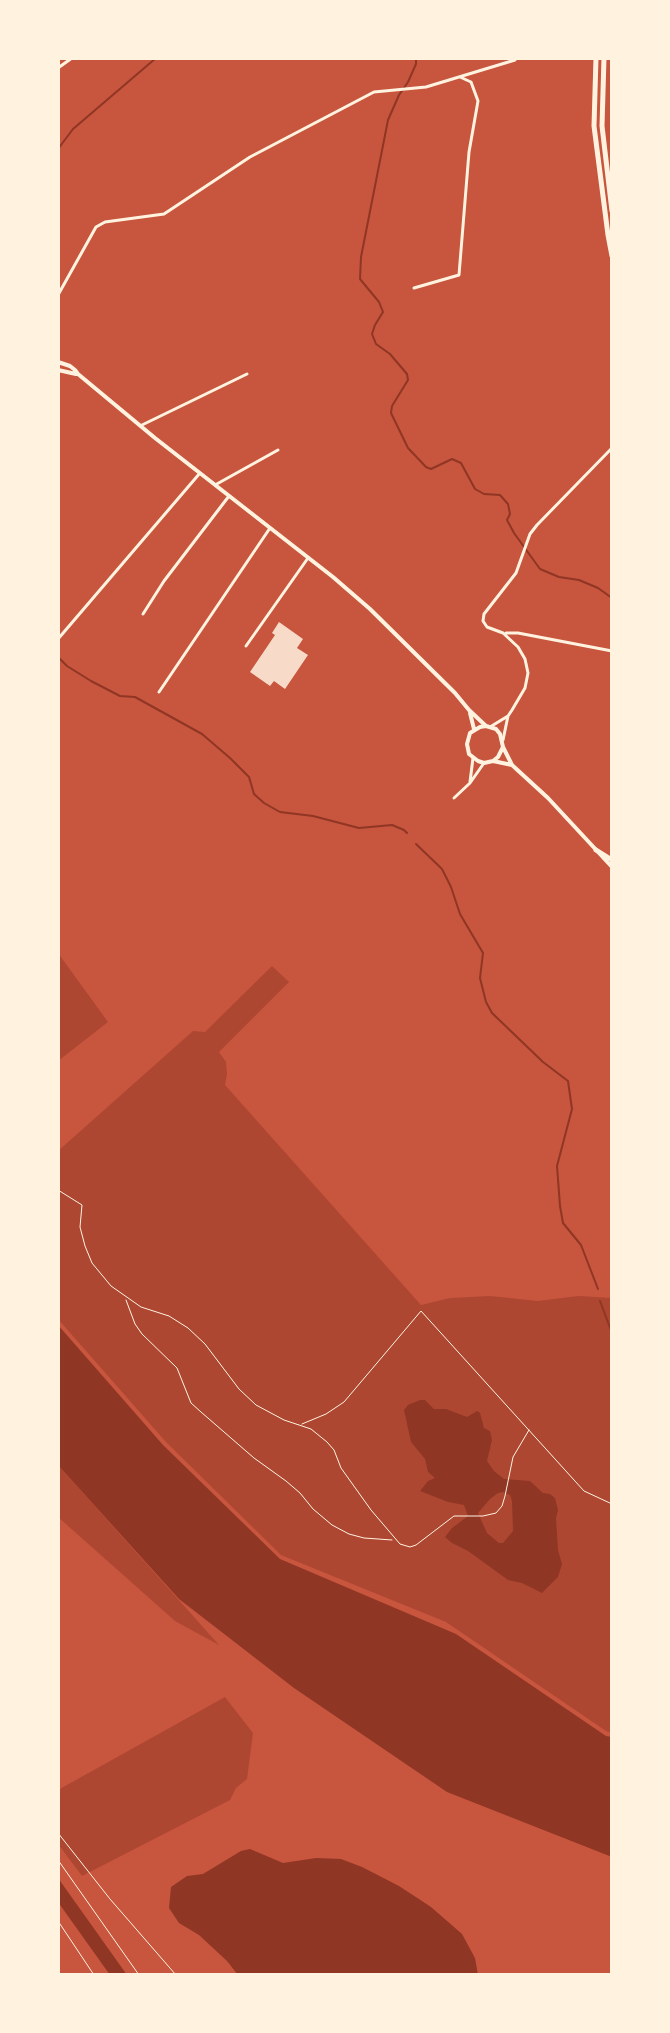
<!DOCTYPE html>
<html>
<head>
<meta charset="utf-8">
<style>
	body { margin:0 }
	#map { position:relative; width:670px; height:2033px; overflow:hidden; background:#c8553d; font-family:"Space Grotesk",sans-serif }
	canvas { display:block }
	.frame { position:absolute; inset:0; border:60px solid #fff3e0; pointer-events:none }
</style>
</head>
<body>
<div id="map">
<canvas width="670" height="2033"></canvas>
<div class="frame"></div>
</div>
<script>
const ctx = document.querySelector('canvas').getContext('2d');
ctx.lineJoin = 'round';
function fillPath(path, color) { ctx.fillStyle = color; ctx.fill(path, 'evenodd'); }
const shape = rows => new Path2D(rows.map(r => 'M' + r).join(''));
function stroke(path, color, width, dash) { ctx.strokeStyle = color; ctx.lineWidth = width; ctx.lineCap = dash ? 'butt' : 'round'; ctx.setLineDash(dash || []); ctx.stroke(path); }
const green = shape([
	[58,953,108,1022,58,1061],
	[272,966,289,982,219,1052,226,1062,227,1074,225,1085,421,1305,450,1298,490,1296,538,1301,578,1296,612,1298,612,1733,606,1731,446,1622,281,1555,166,1442,58,1319,58,1151,193,1031,205,1032],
	[58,1465,219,1645,175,1621,58,1517],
	[225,1697,253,1733,247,1779,236,1788,230,1800,82,1876,58,1844,58,1790]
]);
const water = shape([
	[58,1325,163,1445,280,1559,456,1634,606,1736,612,1737,612,1857,447,1792,294,1688,179,1599,58,1465],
	[420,1400,425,1400,434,1409,446,1409,467,1417,477,1411,480,1413,484,1428,490,1431,492,1440,487,1461,494,1471,504,1479,530,1481,543,1493,550,1494,555,1498,558,1510,556,1518,558,1550,562,1564,558,1577,542,1593,522,1583,508,1580,468,1551,452,1543,445,1537,452,1528,468,1516,464,1505,448,1502,420,1491,428,1481,435,1478,428,1472,425,1459,411,1442,404,1410,408,1405],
	[503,1492,510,1495,512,1501,513,1531,503,1543,499,1543,487,1533,478,1513,490,1499,498,1493],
	[250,1849,283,1863,316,1858,341,1859,362,1867,399,1886,431,1907,462,1934,475,1958,478,1975,238,1975,227,1961,199,1935,179,1923,169,1908,171,1887,187,1876,203,1874,241,1851],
	[58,1878,127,1975,110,1975,58,1902]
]);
const stream = shape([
	[416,58,416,64,408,82,399,95,388,120,361,257,360,279,379,302,383,312,375,325,372,334,376,344,390,354,407,374,408,380,392,406,391,413,408,448,426,467,431,469,452,459,461,463,475,489,484,494,500,495,508,504,510,514,507,520,514,533,540,569,559,577,579,580,598,588,612,598],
	[58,149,73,129,156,58],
	[58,657,67,666,91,681,120,696,135,697,202,734,230,758,249,777,254,794,264,803,280,812,313,816,359,828,392,825,404,830,407,833],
	[416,844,442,869,451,887,460,914,483,953,480,978,486,1002,492,1013,543,1062,568,1081,572,1109,557,1166,560,1206,563,1223,581,1245,598,1289],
	[600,1301,612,1333]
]);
const building = shape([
	[279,622,303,639,297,648,308,655,285,689,274,681,270,686,250,672,275,635,272,633]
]);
const path = shape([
	[58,1190,82,1205,80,1227,85,1246,92,1263,111,1286,141,1307,169,1316,188,1328,205,1344,239,1389,256,1405,284,1420,311,1429,327,1442,334,1450,341,1468,371,1510,400,1544,410,1547,416,1545,454,1516,483,1516,496,1513,502,1506,505,1496,513,1457,529,1430],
	[126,1300,135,1324,142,1334,177,1368,191,1403,201,1412,254,1458,286,1481,300,1493,313,1509,332,1525,349,1534,364,1538,392,1540],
	[302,1424,326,1414,344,1402,421,1311,584,1491,612,1504],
	[58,1833,110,1899,176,1975],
	[58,1860,139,1975],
	[58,1921,94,1975]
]);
const minor = shape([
	[58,68,72,58],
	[414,288,459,275,469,152,478,101,471,82,460,77],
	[58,295,96,227,105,222,164,214,250,157,374,92,426,87,515,60],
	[142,425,247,374],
	[215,485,278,450],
	[143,614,164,581,229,496],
	[506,633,518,633,612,651],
	[58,639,200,473],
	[246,646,308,558],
	[159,692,270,528],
	[490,727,508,716,512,710,525,688,528,673,525,659,518,647,503,633,487,627,483,621,484,614,516,573,530,534,537,525,612,448],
	[503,740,508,716],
	[470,782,473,758],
	[454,798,470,783,484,763]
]);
const tertiary = shape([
	[58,362,70,366,75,370,78,374,155,438,333,577,370,609,455,693,469,710,486,726,496,729,500,734,503,747,512,765,548,798,612,867],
	[58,370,76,374],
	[470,713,474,729],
	[486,726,480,727,470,733,467,744,469,754,478,761,484,763,493,761,512,765],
	[493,761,498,757,503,747]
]);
const trunk = shape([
	[596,58,594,126,608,235,612,256],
	[604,58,602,126,612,211],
	[596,850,612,860]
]);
fillPath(green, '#ae4732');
fillPath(water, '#8f3625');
stroke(stream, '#8f3625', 2);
fillPath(building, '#f7dbc8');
stroke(path, '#fff3e0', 1);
stroke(minor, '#fff3e0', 3);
stroke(tertiary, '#fff3e0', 4);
stroke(trunk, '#fff3e0', 5);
</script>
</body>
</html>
